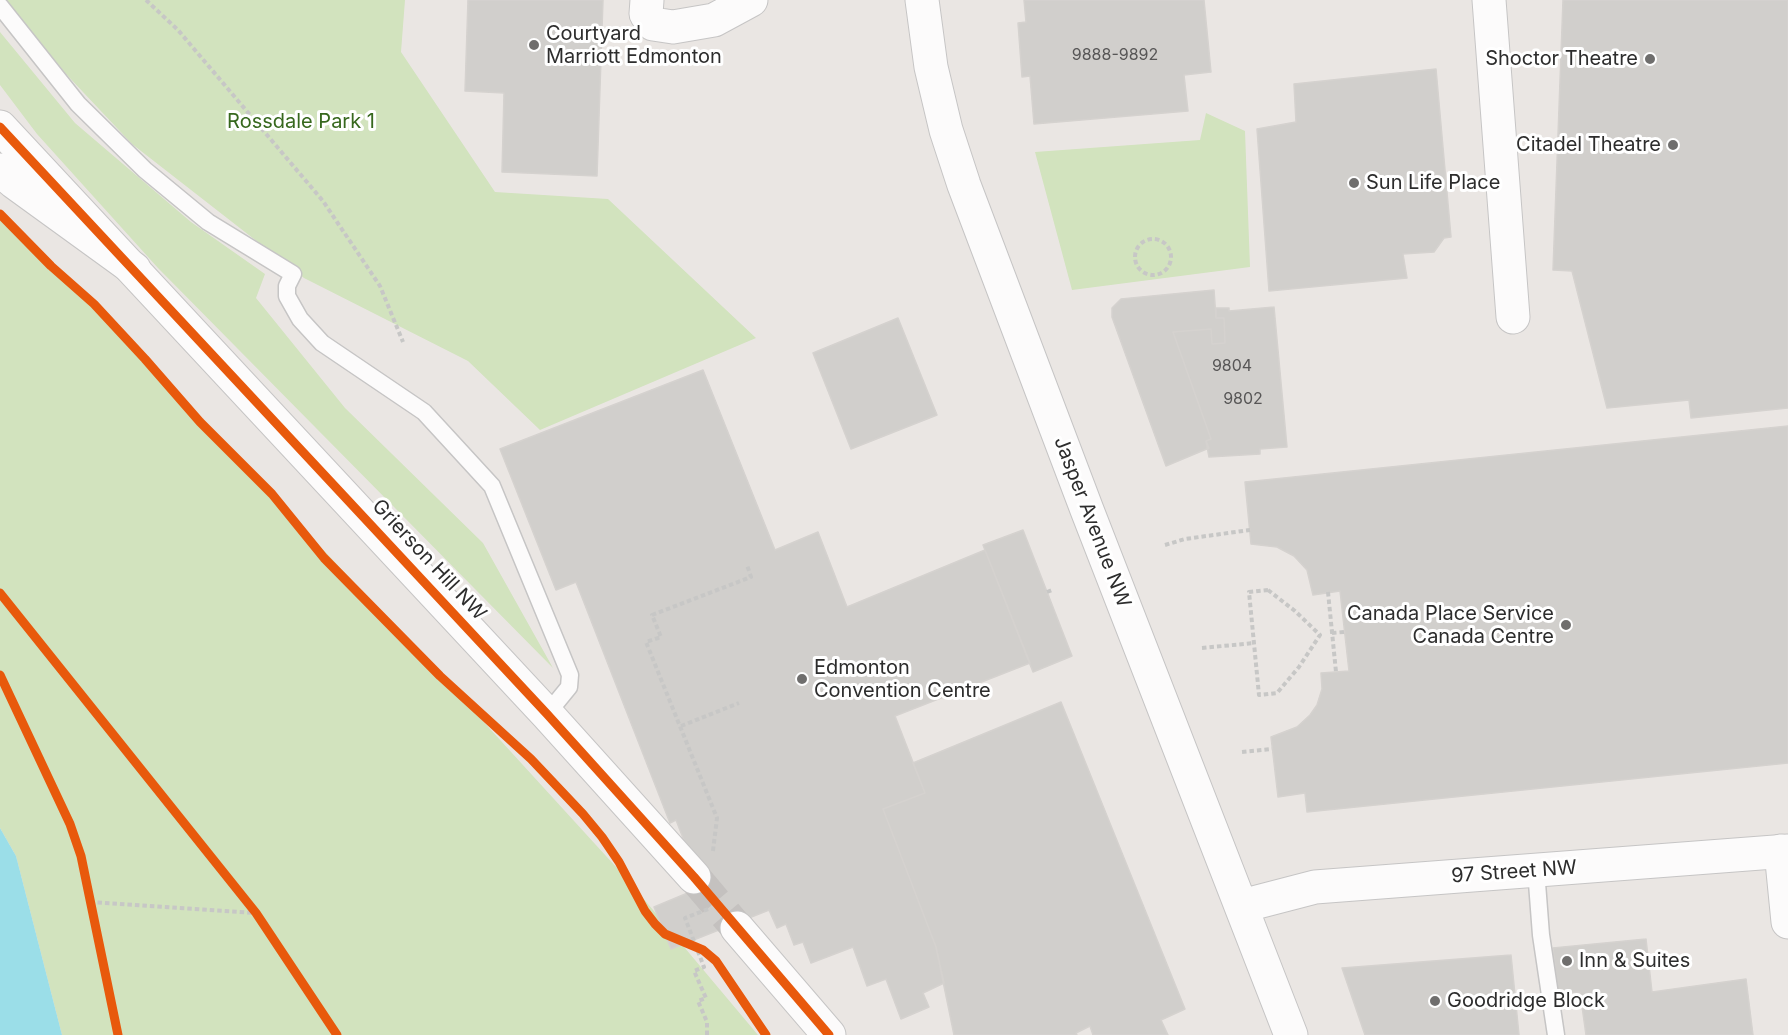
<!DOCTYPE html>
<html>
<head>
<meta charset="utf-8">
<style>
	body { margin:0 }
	canvas { display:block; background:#eae6e3 }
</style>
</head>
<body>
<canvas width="1788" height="1035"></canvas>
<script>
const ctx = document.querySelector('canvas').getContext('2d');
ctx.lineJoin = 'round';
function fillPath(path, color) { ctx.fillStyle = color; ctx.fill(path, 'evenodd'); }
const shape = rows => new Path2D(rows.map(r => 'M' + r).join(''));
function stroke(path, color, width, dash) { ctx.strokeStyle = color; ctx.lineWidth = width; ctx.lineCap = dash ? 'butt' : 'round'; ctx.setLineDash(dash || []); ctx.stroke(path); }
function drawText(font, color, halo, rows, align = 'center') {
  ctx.font = font + ' Inter,sans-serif'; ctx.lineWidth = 6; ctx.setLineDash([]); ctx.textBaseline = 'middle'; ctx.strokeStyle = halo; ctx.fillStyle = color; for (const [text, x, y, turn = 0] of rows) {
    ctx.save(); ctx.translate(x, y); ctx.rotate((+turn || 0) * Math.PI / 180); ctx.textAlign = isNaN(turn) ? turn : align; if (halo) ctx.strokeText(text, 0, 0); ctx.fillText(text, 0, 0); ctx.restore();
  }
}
const green = shape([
	[6,0,405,0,401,52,495,192,608,199,756,338,540,430,468,361,304,278,132,144,66,74],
	[0,32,75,123,191,222,265,274,256,298,345,408,483,543,553,668,158,268,37,134,0,85],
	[1206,113,1245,131,1250,267,1072,290,1035,152,1200,140],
	[0,215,41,250,428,661,627,879,758,1035,62,1035,16,856,0,828]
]);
const water = shape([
	[0,828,16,856,62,1035,0,1035]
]);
const building = shape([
	[468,0,603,0,597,176,502,172,504,93,465,91,468,0],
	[1024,0,1204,0,1211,72,1184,75,1188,111,1034,124,1030,76,1022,77,1018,23,1026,22,1024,0],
	[1563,0,1788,0,1788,408,1691,418,1689,400,1607,408,1572,271,1553,270,1563,0],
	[1436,69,1451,237,1444,238,1434,252,1403,254,1407,278,1269,291,1257,129,1296,122,1294,84,1436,69],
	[1214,290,1216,318,1224,318,1225,343,1212,344,1211,329,1173,332,1211,439,1206,441,1209,448,1166,466,1112,317,1112,308,1121,299,1214,290],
	[1274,307,1287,447,1260,449,1260,454,1209,457,1206,441,1211,439,1173,332,1211,329,1212,344,1225,343,1224,318,1216,318,1216,308,1229,308,1229,311,1274,307],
	[898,318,937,415,851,449,813,353,898,318],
	[703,370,775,550,818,532,847,607,985,550,1030,663,895,716,925,793,883,809,936,947,944,983,923,993,929,1007,901,1019,886,979,867,986,853,947,811,963,803,942,794,945,786,924,777,928,769,910,671,949,654,907,702,887,676,820,670,823,576,582,556,590,500,449,703,370],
	[1788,426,1788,763,1307,812,1305,793,1278,797,1271,737,1297,727,1310,715,1317,705,1322,689,1321,673,1349,671,1340,591,1313,595,1307,570,1294,556,1277,547,1251,544,1245,482,1788,426],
	[1023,530,1072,656,1033,672,983,545,1023,530],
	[1061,702,1185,1009,1161,1020,1168,1035,1093,1035,1090,1026,1076,1033,1077,1035,954,1035,936,947,883,809,925,793,913,763,1061,702],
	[1646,939,1652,992,1746,979,1753,1035,1586,1035,1580,992,1558,994,1553,948,1646,939],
	[1511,955,1519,1035,1365,1035,1342,968,1511,955]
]);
const tertiaryTunnel = shape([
	[694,877,737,928]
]);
const path = shape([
	[146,0,178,30,323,201,380,286,403,342],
	'1135 257a18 18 0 1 1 36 0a18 18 0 1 1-36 0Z',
	[1165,545,1185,539,1250,530],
	[1268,590,1295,611,1320,635,1299,667,1277,693,1259,695,1249,592,1268,590],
	[1047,592,1052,590],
	[1328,592,1336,672],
	[1332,633,1344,632],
	[1202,648,1254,643],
	[681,726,739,703],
	[1242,752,1272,749],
	[713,851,717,818,646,642,661,637,652,615,751,577,747,565],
	[90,902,256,913],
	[707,1035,707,1022,698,1001,706,998,694,971,704,967,685,918,711,908]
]);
const service = shape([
	[0,6,78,104,145,170,208,222,293,274,287,286,287,296,300,319,322,343,424,412,492,486,570,675,569,687,547,714],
	[1536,870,1541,935,1556,1035]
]);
const minor = shape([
	[647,0,646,14,653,24,673,27,714,20,751,0],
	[1489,0,1513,317],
	[1781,851,1788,922]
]);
const tertiary = shape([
	[0,127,547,714,694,877],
	[737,928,829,1035]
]);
const secondary = shape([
	[922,0,931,67,946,130,964,185,1087,510,1291,1035],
	[0,170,14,182,134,269],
	[1242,906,1315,887,1788,851]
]);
const cycleway = shape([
	[0,127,547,714,694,877,829,1035],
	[0,214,51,266,94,304,145,359,200,422,272,494,324,558,440,676,531,759,583,814,602,837,619,862,645,911,655,924,665,934,703,950,716,961,766,1035],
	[0,593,256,913,337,1035],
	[0,675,70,824,81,856,118,1035]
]);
const markers = [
	[534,45,6,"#6f6e6d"],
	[1650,59,6,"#6f6e6d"],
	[1673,145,6,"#6f6e6d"],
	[1354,183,6,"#6f6e6d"],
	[1566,625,6,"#6f6e6d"],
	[802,679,6,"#6f6e6d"],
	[1567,961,6,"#6f6e6d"],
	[1435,1001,6,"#6f6e6d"]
];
const numberNames = [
	["9888-9892",1115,55],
	["9804",1232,366],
	["9802",1243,399]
];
const poiNames = [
	["Courtyard",546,34],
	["Marriott Edmonton",546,57],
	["Shoctor Theatre",1638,59,"right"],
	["Citadel Theatre",1661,145,"right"],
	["Sun Life Place",1366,183],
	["Canada Place Service",1554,614,"right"],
	["Canada Centre",1554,637,"right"],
	["Edmonton",814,668],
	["Convention Centre",814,691],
	["Inn & Suites",1579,961],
	["Goodridge Block",1447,1001]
];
const parkNames = [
	["Rossdale Park 1",301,122]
];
const streetNames = [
	["Jasper Avenue NW",1092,522,69],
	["Grierson Hill NW",429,560,47],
	["97 Street NW",1514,872,-4]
];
fillPath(green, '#d2e3be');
fillPath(water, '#9bdee8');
fillPath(building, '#d1cfcc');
stroke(building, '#d5d2cf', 1.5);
stroke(tertiaryTunnel, '#c4c1bf', 33, [33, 16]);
stroke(service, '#c6c5c5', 19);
stroke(minor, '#c6c5c5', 35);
stroke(tertiary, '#c6c5c5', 35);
stroke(secondary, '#c6c5c5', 35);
stroke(path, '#c7c7c6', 4, [4.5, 3]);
stroke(service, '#fcfbfb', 16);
stroke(minor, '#fcfbfb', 33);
stroke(tertiary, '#fcfbfb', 33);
stroke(secondary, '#fcfbfb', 33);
stroke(cycleway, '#e8590c', 9);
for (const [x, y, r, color] of markers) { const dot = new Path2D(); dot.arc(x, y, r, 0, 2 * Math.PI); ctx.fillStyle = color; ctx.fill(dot); stroke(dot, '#fff', 2); }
drawText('16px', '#575656', null, numberNames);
drawText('20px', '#2d2d2d', '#fff', poiNames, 'left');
drawText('20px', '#37681e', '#fff', parkNames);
drawText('20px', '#2d2d2d', '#fff', streetNames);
</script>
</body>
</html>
